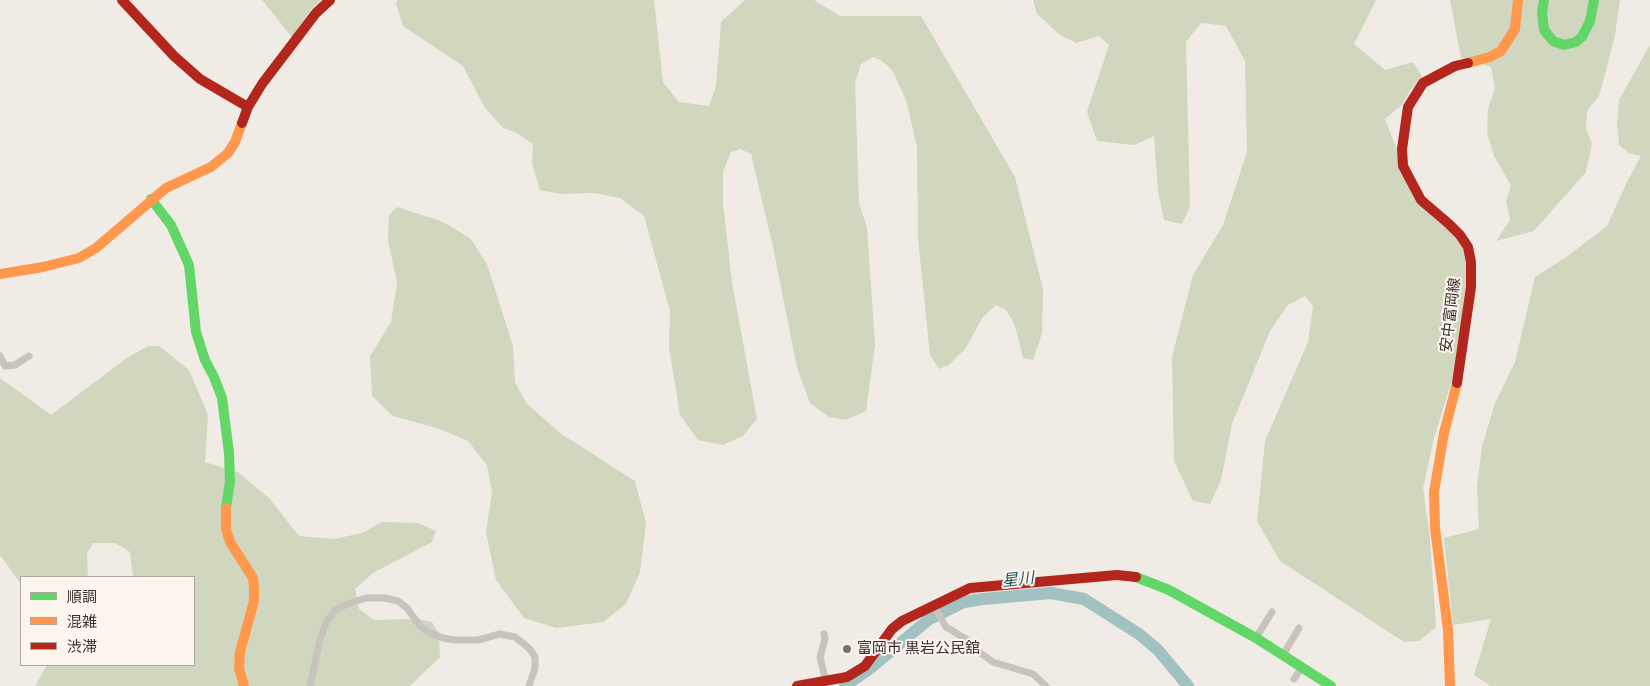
<!DOCTYPE html>
<html>
<head>
<meta charset="utf-8">
<style>
	body { margin:0 }
	#map { position:relative; width:1650px; height:686px; overflow:hidden; background:#f0ebe5; font-family:Manrope,"Noto Sans JP",sans-serif }
	canvas { display:block }
	.legend { position:absolute; left:20px; top:576px; width:175px; height:90px; box-sizing:border-box; background:#fbf5ee; border:1px solid #aea6a0; margin:0; padding:6px 9px; list-style:none; font-size:15px; color:#3b302b }
	.legend li { display:flex; align-items:center; gap:10px; height:25px }
	.legend b { width:25px; border:1px solid #aea6a0 }
</style>
</head>
<body>
<div id="map">
<canvas width="1650" height="686"></canvas>
<ul class="legend">
<li><b style="height:6px;background:#63d668"></b>順調</li>
<li><b style="height:6px;background:#ff974d"></b>混雑</li>
<li><b style="height:6px;background:#b3261e"></b>渋滞</li>
</ul>
</div>
<script>
const ctx = document.querySelector('canvas').getContext('2d');
ctx.lineJoin = 'round';
function fillPath(path, color) { ctx.fillStyle = color; ctx.fill(path, 'evenodd'); }
const shape = rows => new Path2D(rows.map(r => 'M' + r).join(''));
function stroke(path, color, width, dash) { ctx.strokeStyle = color; ctx.lineWidth = width; ctx.lineCap = dash ? 'butt' : 'round'; ctx.setLineDash(dash || []); ctx.stroke(path); }
function drawText(font, color, halo, rows, align = 'center') {
  ctx.font = font + ' Manrope,"Noto Sans JP",sans-serif'; ctx.lineWidth = 4; ctx.setLineDash([]); ctx.textBaseline = 'middle'; ctx.strokeStyle = halo; ctx.fillStyle = color; for (const [text, x, y, turn = 0] of rows) {
    ctx.save(); ctx.translate(x, y); ctx.rotate((+turn || 0) * Math.PI / 180); ctx.textAlign = isNaN(turn) ? turn : align; if (halo) ctx.strokeText(text, 0, 0); ctx.fillText(text, 0, 0); ctx.restore();
  }
}
const green = shape([
	[262,0,321,0,313,7,292,37],
	[398,0,654,0,663,82,679,102,709,106,716,86,721,22,745,0,814,0,840,16,921,16,1015,177,1043,289,1042,333,1033,360,1023,358,1015,325,1006,310,996,305,983,317,965,349,949,365,939,369,930,355,918,238,917,147,906,100,892,70,882,61,873,57,861,64,855,83,859,203,867,228,875,345,866,411,846,420,829,417,810,403,797,368,773,247,751,154,740,149,731,152,723,171,723,204,732,282,757,419,743,436,723,445,698,440,680,415,669,347,670,311,644,216,620,198,594,193,560,194,540,190,532,164,533,144,515,132,503,128,484,106,463,66,403,26,396,4],
	[1033,0,1376,0,1354,44,1385,70,1413,62,1422,76,1409,92,1402,105,1385,119,1397,150,1399,167,1456,237,1463,249,1467,262,1467,286,1453,377,1434,438,1423,488,1430,539,1436,627,1419,641,1404,642,1280,561,1257,521,1265,441,1308,342,1313,306,1305,296,1288,305,1270,331,1232,424,1221,480,1210,504,1193,501,1174,461,1172,357,1193,275,1223,225,1247,152,1245,61,1226,26,1201,23,1186,42,1190,207,1182,224,1164,220,1158,191,1154,136,1134,145,1097,141,1087,112,1109,45,1099,36,1076,43,1059,34,1037,14],
	[1450,0,1620,0,1615,35,1607,67,1599,96,1587,111,1586,129,1592,144,1586,172,1534,231,1496,241,1510,220,1506,201,1511,186,1494,156,1487,133,1488,109,1495,88,1491,67,1461,58],
	[1650,45,1650,686,1491,686,1474,675,1491,619,1453,625,1444,538,1479,529,1477,487,1482,446,1495,403,1515,362,1535,277,1569,255,1607,226,1628,180,1641,156,1629,153,1619,145,1617,123,1619,100],
	[397,207,441,221,470,238,487,264,513,346,515,382,526,403,560,433,635,481,646,523,640,572,626,604,603,622,556,628,524,618,496,580,486,532,492,493,487,465,468,441,440,429,393,416,372,396,370,356,391,322,397,283,388,240,389,215],
	[148,346,159,346,189,370,208,415,205,462,238,472,269,498,299,536,334,539,362,533,382,522,418,523,436,531,432,542,373,573,355,589,359,609,374,620,416,619,432,622,439,634,440,657,410,686,35,686,47,665,194,665,194,577,133,577,130,552,115,543,93,543,87,553,88,577,21,577,21,584,0,555,0,378,51,415,127,358]
]);
const river = shape([
	[845,686,873,666,928,620,964,602,983,599,1051,593,1084,599,1139,634,1158,650,1188,686]
]);
const street = shape([
	[0,356,5,366,15,365,29,356],
	[935,608,946,627,966,639,979,652,993,662,1033,674,1046,686],
	[824,634,825,639,820,657,826,682],
	[1256,638,1272,612],
	[1283,655,1299,628],
	[1294,679,1302,667],
	[310,686,320,639,327,621,335,610,347,604,366,598,385,598,398,601,407,608,420,626,428,632,443,638,454,640,478,640,500,634,515,637,529,648,535,657,535,668,529,686]
]);
const fast = shape([
	[1544,0,1542,13,1544,30,1553,41,1564,45,1576,42,1582,37,1590,21,1594,0],
	[151,199,171,225,189,265,196,332,205,360,214,377,222,398,229,453,230,481,226,508],
	[1136,577,1169,590,1256,638,1331,686]
]);
const slow = shape([
	[1468,63,1490,57,1501,51,1515,29,1518,0],
	[0,274,43,267,79,258,96,248,166,188,211,167,228,153,235,142,242,123],
	[226,508,226,529,230,542,253,578,254,587,254,601,240,652,239,668,244,686],
	[1450,686,1448,630,1435,528,1434,492,1444,433,1457,383]
]);
const jam = shape([
	[122,0,174,56,200,79,248,107],
	[242,123,248,107,262,84,316,13,330,0],
	[1457,383,1471,287,1471,262,1468,247,1460,235,1449,224,1421,200,1403,166,1402,149,1408,107,1423,83,1455,66,1468,63],
	[797,686,847,677,865,666,892,629,902,621,970,588,1117,575,1136,577]
]);
const markers = [
	[847,649,5,"#7a716c"]
];
const streetNames = [
	["安中富岡線",1451,315,-83]
];
const poiNames = [
	["富岡市 黒岩公民舘",857,649]
];
const waterNames = [
	["星川",1018,580,-6]
];
fillPath(green, '#d1d6bf');
stroke(river, '#a1c2c1', 12);
stroke(street, '#c9c3be', 7);
stroke(fast, '#63d668', 10);
stroke(slow, '#ff974d', 10);
stroke(jam, '#b3261e', 10);
for (const [x, y, r, color] of markers) { const dot = new Path2D(); dot.arc(x, y, r, 0, 2 * Math.PI); ctx.fillStyle = color; ctx.fill(dot); stroke(dot, '#fbf5ee', 2); }
drawText('15px', '#3b302b', '#fbf5ee', streetNames);
drawText('15px', '#3b302b', '#fbf5ee', poiNames, 'left');
drawText('italic 16px', '#1f5a5e', '#fbf5ee', waterNames);
</script>
</body>
</html>
